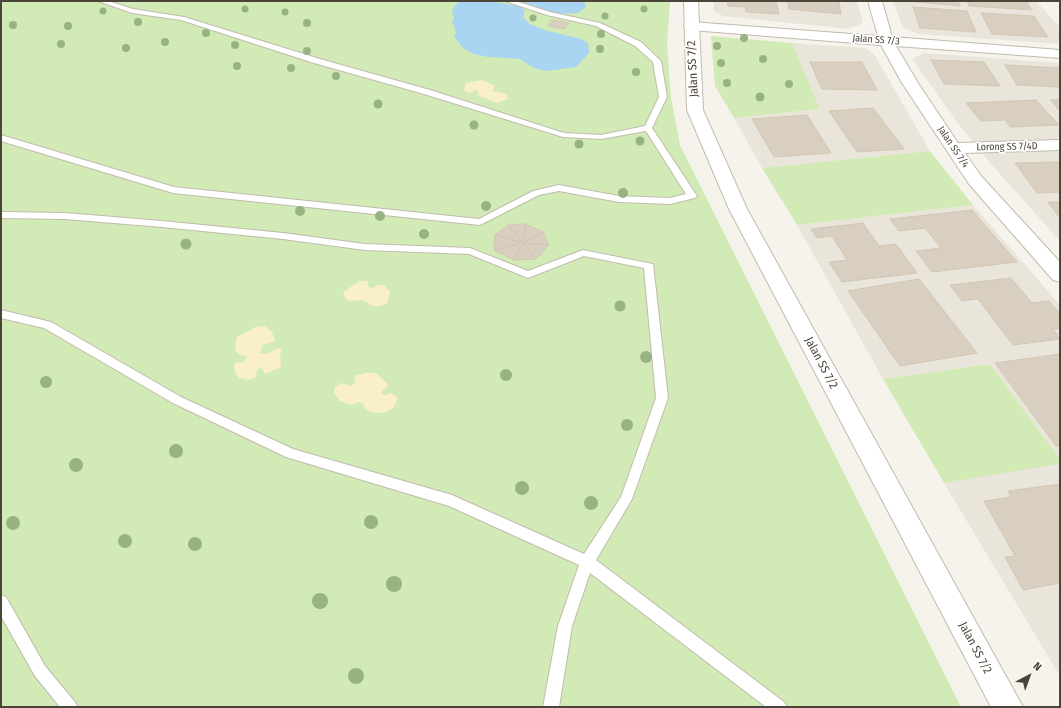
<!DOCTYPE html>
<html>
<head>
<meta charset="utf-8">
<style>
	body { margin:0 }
	#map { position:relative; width:1061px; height:708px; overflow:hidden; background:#f6f3ec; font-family:"Fira Sans Condensed",sans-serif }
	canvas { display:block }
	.frame { position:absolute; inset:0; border:2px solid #4b4439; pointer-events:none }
	.north { position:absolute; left:1009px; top:656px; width:40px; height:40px; -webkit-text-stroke:3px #fff; paint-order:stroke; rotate:41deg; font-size:11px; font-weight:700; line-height:16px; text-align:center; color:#4b4439 }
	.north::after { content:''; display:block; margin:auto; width:14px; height:18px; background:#4b4439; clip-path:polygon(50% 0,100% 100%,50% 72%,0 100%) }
</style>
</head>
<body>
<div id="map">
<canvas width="1061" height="708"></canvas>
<div class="frame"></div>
<div class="north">N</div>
</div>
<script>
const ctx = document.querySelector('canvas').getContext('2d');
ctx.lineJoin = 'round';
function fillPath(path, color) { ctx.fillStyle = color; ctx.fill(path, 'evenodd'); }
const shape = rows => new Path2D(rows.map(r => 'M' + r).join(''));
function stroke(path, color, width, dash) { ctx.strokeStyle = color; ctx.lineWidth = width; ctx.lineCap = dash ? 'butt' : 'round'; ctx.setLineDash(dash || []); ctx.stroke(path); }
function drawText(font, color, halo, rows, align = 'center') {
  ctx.font = font + ' "Fira Sans Condensed",sans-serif'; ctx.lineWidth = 3.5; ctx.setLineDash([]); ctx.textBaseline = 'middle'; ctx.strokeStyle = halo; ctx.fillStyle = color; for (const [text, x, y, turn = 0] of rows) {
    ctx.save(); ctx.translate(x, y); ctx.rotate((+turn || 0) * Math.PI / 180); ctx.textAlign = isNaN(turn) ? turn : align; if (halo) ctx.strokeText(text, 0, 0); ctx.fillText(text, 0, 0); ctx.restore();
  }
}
const residential = shape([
	[714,1,857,1,863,23,848,29,723,16,714,11],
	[893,1,1036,1,1060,27,1060,44,919,34,903,28],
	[792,43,865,48,874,54,930,151,762,168,734,118,820,109],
	[924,53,1060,63,1060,241,991,164,960,126,912,59],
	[973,205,1060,305,1060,459,990,364,883,379,797,225],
	[1060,464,1060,676,944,483]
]);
const green = shape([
	[1,1,670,1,667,44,671,97,680,145,961,707,1,707],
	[711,36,792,43,820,109,734,118,715,86],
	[930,151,973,205,797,225,762,168],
	[990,364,1060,459,1060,464,944,483,883,379]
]);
const sand = shape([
	[483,80,495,86,492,91,507,94,508,99,497,103,477,95,479,93,477,90,470,93,464,90,466,83],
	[359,281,367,281,369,287,373,288,378,285,384,285,390,291,388,302,381,306,373,306,362,300,347,301,343,294,344,292],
	[265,326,272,332,275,341,263,345,260,353,266,354,279,348,282,350,280,354,281,367,265,374,261,367,257,370,256,377,248,380,239,378,235,373,234,363,243,362,247,357,238,354,235,350,237,337,256,327],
	[365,373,376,373,387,383,388,387,383,390,381,394,386,395,391,393,397,397,396,404,392,409,384,413,373,413,365,409,363,403,359,402,352,405,340,401,334,393,335,387,341,383,351,386,356,382,354,379,355,376]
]);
const water = shape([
	[461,1,490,1,521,7,525,11,523,17,530,24,544,30,581,39,588,43,589,53,576,67,546,71,534,68,520,59,488,57,473,54,463,48,454,36,456,33,452,22,454,18,452,12,455,5],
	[520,1,584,1,586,7,578,13,557,14]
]);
const building = shape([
	[727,1,776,1,779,14,746,12,745,7,728,6,727,1],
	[788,1,839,1,841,14,789,9,788,1],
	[906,1,958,1,960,6,906,1],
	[967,1,1026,1,1032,10,969,6,967,1],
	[913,7,967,11,976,32,920,28,913,7],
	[981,13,1034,16,1048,37,992,34,981,13],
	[552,20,569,23,565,29,548,26,552,20],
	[931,60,984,62,1000,86,944,84,931,60],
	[810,62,862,62,877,90,822,89,810,62],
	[1005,65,1060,68,1060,87,1017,85,1005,65],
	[1036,100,1059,125,1010,127,1005,120,981,121,966,103,1036,100],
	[1051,100,1060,100,1060,111,1051,100],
	[873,108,904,149,857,152,829,111,873,108],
	[807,115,831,153,774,157,752,119,807,115],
	[1060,162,1060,192,1037,193,1015,163,1060,162],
	[1048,202,1060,202,1060,218,1048,202],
	[972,210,1017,262,932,272,916,251,941,248,925,228,899,231,890,219,972,210],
	[863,223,879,246,896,244,917,273,842,282,829,262,847,260,832,236,817,238,811,229,863,223],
	[526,224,523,243,508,225,526,224],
	[526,224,543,232,523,243,526,224],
	[508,225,523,243,495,235,508,225],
	[543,232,549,245,523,243,543,232],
	[495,235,523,243,494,250,495,235],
	[523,243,514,260,494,250,523,243],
	[523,243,536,259,514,260,523,243],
	[523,243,549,245,536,259,523,243],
	[1011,278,1032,303,1049,301,1060,314,1060,328,1053,329,1060,339,1013,345,978,299,962,301,950,285,1011,278],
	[919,279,977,353,900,366,848,291,919,279],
	[1060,354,1060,446,1056,446,995,363,1060,354],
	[1060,484,1060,583,1023,590,1005,557,1015,556,984,501,1011,497,1008,491,1060,484]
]);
const service = shape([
	[98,1,108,1,133,9,184,17,320,59,430,90,564,133,601,135,645,126,659,97,653,62,635,46,596,26,547,15,505,1,515,1,550,12,600,23,641,42,661,61,667,97,652,128,697,196,695,198,670,204,619,202,559,191,539,195,480,225,173,193,1,141,1,135,174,187,479,219,533,191,559,185,619,196,670,198,686,194,646,131,601,139,563,137,424,94,314,63,181,20,132,13,98,1],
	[1,212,65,213,162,221,283,233,365,244,470,248,528,271,583,250,653,264,668,398,632,499,596,560,784,702,787,707,766,707,590,573,572,626,559,707,543,707,558,626,579,565,449,506,286,457,173,403,44,328,1,318,1,310,51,322,181,397,293,449,452,495,584,554,621,497,656,398,644,268,584,256,528,278,469,254,365,250,283,239,162,227,65,219,1,218,1,212],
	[1,595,6,597,45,666,75,702,78,707,60,707,35,676,1,616,1,595]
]);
const minor = shape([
	[868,1,882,1,892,37,1060,50,1060,58,896,46,918,83,958,143,1060,140,1060,150,965,153,981,176,1060,262,1060,282,1053,280,969,184,902,83,881,45,691,30,686,29,684,26,686,23,691,22,878,36,868,1]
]);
const tertiary = shape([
	[684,1,698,1,703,110,747,209,1023,707,991,707,729,209,687,110,684,1]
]);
const trees = [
	[245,9,3.5],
	[644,9,3.5],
	[103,11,3.5],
	[285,12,3.5],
	[605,16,3.5],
	[533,18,3.5],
	[138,22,4],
	[307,23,4],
	[13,25,4],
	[68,26,4],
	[206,33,4],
	[601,34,4],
	[744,38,4],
	[165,42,4],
	[61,44,4],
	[235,45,4],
	[717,46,4],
	[126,48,4],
	[600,49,4],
	[307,51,4],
	[763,59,4],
	[721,63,4],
	[237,66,4],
	[291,68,4],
	[636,72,4],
	[336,76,4],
	[727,83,4],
	[789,84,4],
	[760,97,4.5],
	[378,104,4.5],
	[474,125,4.5],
	[640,141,4.5],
	[579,144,4.5],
	[623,193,5],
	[486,206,5],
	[300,211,5],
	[380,216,5],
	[424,234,5],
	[186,244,5.5],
	[620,306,5.5],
	[646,357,6],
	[506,375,6],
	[46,382,6],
	[627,425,6],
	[176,451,7],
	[76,465,7],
	[522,488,7],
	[591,503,7],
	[371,522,7],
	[13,523,7],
	[125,541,7],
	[195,544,7],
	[394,584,8],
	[320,601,8],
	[356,676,8]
];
const farStreetnames = [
	["Jalan SS 7/3",876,40,4],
	["Jalan SS 7/4",953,147,56],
	["Lorong SS 7/4D",1007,147,-1]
];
const streetNames = [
	["Jalan SS 7/2",693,69,-93],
	["Jalan SS 7/2",821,363,62],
	["Jalan SS 7/2",975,648,62]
];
fillPath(residential, '#eae5da');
fillPath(green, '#d2eab5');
fillPath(sand, '#f9efc9');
fillPath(water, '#a9d4f2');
fillPath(building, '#d8cfc1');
stroke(building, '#d3c7b4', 1);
stroke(service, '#c2bbae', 2);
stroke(minor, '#c2bbae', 2);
stroke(tertiary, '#c2bbae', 2);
fillPath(service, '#fff');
fillPath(minor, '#fff');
fillPath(tertiary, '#fff');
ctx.fillStyle = '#97b381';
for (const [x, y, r] of trees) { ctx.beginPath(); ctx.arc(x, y, r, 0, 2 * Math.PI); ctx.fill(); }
drawText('10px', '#4b4439', '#fff', farStreetnames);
drawText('12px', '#4b4439', '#fff', streetNames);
</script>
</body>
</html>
